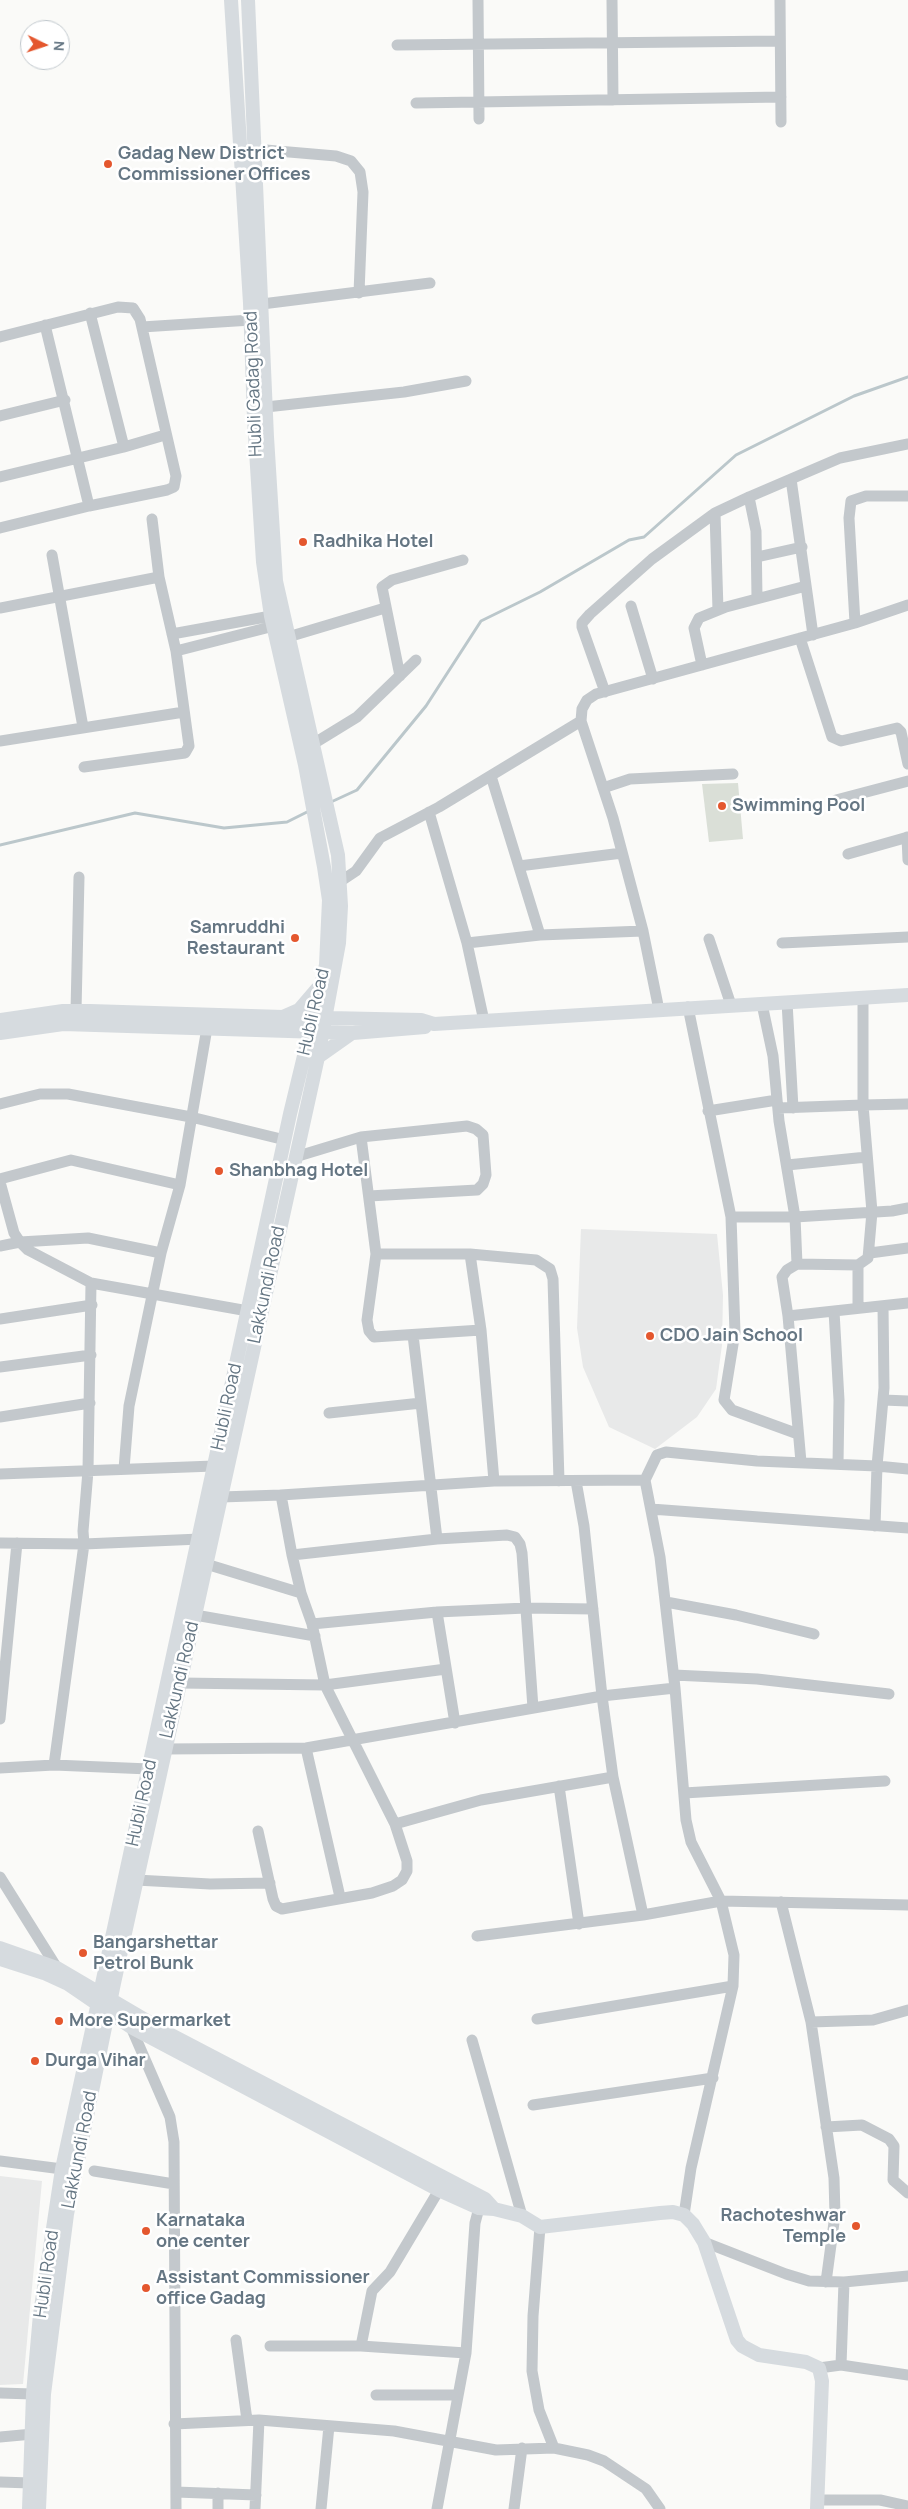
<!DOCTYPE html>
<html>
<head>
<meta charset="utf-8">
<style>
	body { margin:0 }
	#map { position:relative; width:908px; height:2509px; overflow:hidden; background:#fafaf8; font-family:Manrope,sans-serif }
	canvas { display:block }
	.north { position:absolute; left:20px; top:20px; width:50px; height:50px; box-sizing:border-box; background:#fff; border:1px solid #c1c8cd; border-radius:50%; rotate:94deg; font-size:14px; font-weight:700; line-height:20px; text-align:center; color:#657683 }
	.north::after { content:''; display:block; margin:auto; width:18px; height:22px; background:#e4572e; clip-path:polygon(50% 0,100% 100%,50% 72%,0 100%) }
</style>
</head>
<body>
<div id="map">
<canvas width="908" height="2509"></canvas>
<div class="north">N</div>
</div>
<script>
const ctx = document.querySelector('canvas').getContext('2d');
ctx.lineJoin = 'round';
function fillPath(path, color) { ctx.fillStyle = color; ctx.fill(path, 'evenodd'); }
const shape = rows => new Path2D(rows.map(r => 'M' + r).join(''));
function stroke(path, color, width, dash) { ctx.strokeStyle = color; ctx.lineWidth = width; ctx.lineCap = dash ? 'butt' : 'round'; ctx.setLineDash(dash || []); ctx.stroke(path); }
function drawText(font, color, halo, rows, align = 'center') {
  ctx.font = font + ' Manrope,sans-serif'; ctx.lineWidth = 5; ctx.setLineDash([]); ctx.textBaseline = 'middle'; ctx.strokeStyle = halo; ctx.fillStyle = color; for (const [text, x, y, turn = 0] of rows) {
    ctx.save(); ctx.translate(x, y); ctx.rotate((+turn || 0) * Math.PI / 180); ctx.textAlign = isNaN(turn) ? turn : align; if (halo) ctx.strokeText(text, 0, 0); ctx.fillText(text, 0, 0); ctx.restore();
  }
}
const built = shape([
	[581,1229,717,1234,723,1295,722,1345,716,1389,697,1417,655,1449,609,1427,583,1367,577,1328],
	[0,2176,42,2181,23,2384,0,2385]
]);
const green = shape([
	[738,783,743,839,709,842,702,784]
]);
const stream = shape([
	[331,802,357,790,426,706,481,621,540,592,629,540,644,537,736,455,854,396,908,377],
	[0,845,135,813,224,828,287,822,309,811]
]);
const minor = shape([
	[478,0,479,119],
	[612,0,613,100],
	[780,0,781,122],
	[397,45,780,41],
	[416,103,781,97],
	[254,149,336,156,351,161,360,172,363,192,359,293],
	[262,304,430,283],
	[90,313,124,447],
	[45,325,89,506],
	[142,327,251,320],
	[0,337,118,307,133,308,140,319,176,476,174,487,167,490,89,506,0,528],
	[266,407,404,392,466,381],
	[0,416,65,400],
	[0,477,124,447,165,435],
	[791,479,813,635],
	[749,497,756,531,757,598],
	[715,513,718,610],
	[52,555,83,727],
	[757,557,802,547],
	[631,606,653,679],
	[0,608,159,577],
	[855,623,849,518,851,501,866,496,908,496],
	[172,634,271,616],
	[288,637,385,608],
	[800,638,832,737,841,741,897,728,901,732,908,764],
	[176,651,274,626],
	[702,665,694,628,699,618,726,607,806,586],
	[400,676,382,587,392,580,463,560],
	[605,692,582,627,582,623,590,614,652,559,715,513,749,497,840,458,908,444],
	[0,741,184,712],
	[313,744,357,717,416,660],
	[84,767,185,753,189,746,176,651,159,577,152,519],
	[491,776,540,935],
	[603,788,630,779,733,774],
	[836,800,908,781],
	[429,812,467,943,484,1021],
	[907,837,908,860],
	[848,854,908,837],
	[519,866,622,853],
	[341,881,356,871,380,838,439,807,581,721],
	[709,939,731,1005],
	[467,943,540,935,643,931],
	[782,943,908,937],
	[787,1002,793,1108],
	[762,1004,773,1056,779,1121,795,1217,892,1211,908,1208],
	[688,1007,731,1217,735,1332,724,1400,732,1410,798,1434],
	[659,1010,643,931,613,818,581,721,582,709,587,700,596,694,855,623,908,605],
	[76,1011,79,877],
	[0,1104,40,1094,68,1094,191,1117,285,1140],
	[778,1108,863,1105,863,999],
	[708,1111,777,1100],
	[361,1137,376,1254,470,1254,536,1260,550,1269,553,1279,559,1481],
	[295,1157,361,1137,467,1126,476,1129,483,1135,486,1175,483,1184,477,1190,369,1196],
	[787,1165,867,1157],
	[0,1179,71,1160,180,1185],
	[0,1182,14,1233,20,1242,28,1250,91,1283,88,1471,83,1531,84,1544,54,1765],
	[731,1217,795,1217,797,1264],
	[0,1246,20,1242,88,1238,161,1253],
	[870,1253,908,1248],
	[376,1254,367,1320,369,1331,374,1337,481,1330],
	[470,1254,481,1330,494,1481],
	[858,1265,858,1308],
	[91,1283,248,1311],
	[834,1311,839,1400,838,1464],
	[788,1316,908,1303],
	[0,1319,92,1305],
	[413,1335,437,1539],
	[0,1367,91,1355],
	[883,1400,908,1401],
	[329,1413,421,1403],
	[0,1417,90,1403],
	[801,1462,788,1316,782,1277,787,1270,797,1264,858,1265,868,1258,872,1212,863,1105,908,1104],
	[124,1469,129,1406,161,1253,180,1185,207,1028],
	[0,1474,214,1466],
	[576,1481,584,1526,602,1696,613,1777,643,1915],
	[221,1497,281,1495,494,1481,645,1480],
	[651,1509,908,1528],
	[875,1526,877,1466,908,1469],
	[0,1543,84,1544,200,1539],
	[292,1555,437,1539,507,1535,515,1537,520,1544,522,1553,533,1708],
	[206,1564,301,1593],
	[666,1602,736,1615,814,1634],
	[437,1612,455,1723],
	[195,1615,315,1636],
	[312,1624,437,1612,526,1608,593,1609],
	[674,1675,757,1679,889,1694],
	[180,1683,325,1685,446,1669],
	[0,1719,17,1543],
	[306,1748,340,1897],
	[165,1749,306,1748,602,1696,675,1688],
	[0,1768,54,1765,149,1769],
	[559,1786,579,1924],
	[684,1793,885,1781],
	[395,1824,481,1800,613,1777],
	[258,1831,273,1899,276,1906,282,1909,372,1893,393,1886,402,1880,407,1871,407,1861,395,1824,325,1685,312,1624,301,1593,292,1555,281,1495],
	[0,1877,57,1968],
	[136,1880,210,1884,270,1883],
	[781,1902,811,2022,834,2178,835,2215,826,2282],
	[477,1936,643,1915,721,1901,908,1905],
	[537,2019,733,1986],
	[811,2022,873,2020,908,2010],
	[131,2027,170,2117,174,2142,176,2509],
	[472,2040,522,2216],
	[533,2105,713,2078],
	[826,2127,862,2125,889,2139,894,2146,893,2180,908,2193],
	[0,2161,62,2169],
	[94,2171,174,2184],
	[684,2215,691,2168,733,1986,734,1955,721,1901,691,1842,686,1820,675,1688,660,1557,645,1480,657,1455,666,1452,757,1461,877,1466,884,1388,883,1306],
	[540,2227,533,2316,532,2371,539,2410,554,2448,588,2455,604,2461,646,2489,660,2509],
	[704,2242,786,2274,809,2281,844,2282,908,2276],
	[236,2340,247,2420],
	[270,2346,361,2346,466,2353],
	[361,2346,372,2291,390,2272,439,2190],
	[841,2365,844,2282],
	[819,2368,841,2365,908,2375],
	[0,2393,33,2394],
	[376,2395,458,2395],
	[174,2424,259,2420,394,2431,496,2450,554,2448],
	[0,2437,33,2434],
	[0,2482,31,2483],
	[176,2492,256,2495],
	[817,2500,880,2500,908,2506],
	[218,2509,218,2493],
	[255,2509,259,2420],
	[321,2509,329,2426],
	[437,2509,466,2353,475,2223,479,2208],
	[514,2509,522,2448]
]);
const major = shape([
	[283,1017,421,1020,434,1024,908,995],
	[0,1020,63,1011,90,1011,283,1017,299,1010,317,989],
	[0,1033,63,1024,353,1033,425,1027],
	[318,1057,352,1033],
	[0,1948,57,1968,171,2035,485,2199,494,2209],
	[0,1959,44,1973,68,1984,131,2027,439,2190,479,2208,494,2209,522,2216,540,2227,660,2213,673,2212,684,2215,693,2224,704,2242,737,2340,742,2346,759,2355,806,2362,819,2368,822,2381,817,2509],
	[29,2509,33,2394,40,2314,62,2169,290,1114,326,965,329,900,324,867,305,765,271,616,263,562,254,419,250,303,231,0],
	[39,2509,44,2394,67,2214,114,1983,318,1057,339,943,341,906,338,855,276,581,267,437,248,0]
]);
const markers = [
	[108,164,5,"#e4572e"],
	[303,542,5,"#e4572e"],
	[722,806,5,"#e4572e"],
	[295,938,5,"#e4572e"],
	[219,1171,5,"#e4572e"],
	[650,1336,5,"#e4572e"],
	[83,1953,5,"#e4572e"],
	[59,2021,5,"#e4572e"],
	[35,2061,5,"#e4572e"],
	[856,2226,5,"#e4572e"],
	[146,2231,5,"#e4572e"],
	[146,2288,5,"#e4572e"]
];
const poiNames = [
	["Gadag New District",118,154],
	["Commissioner Offices",118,175],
	["Radhika Hotel",313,542],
	["Swimming Pool",732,806],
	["Samruddhi",285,928,"right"],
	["Restaurant",285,949,"right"],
	["Shanbhag Hotel",229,1171],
	["CDO Jain School",660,1336],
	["Bangarshettar",93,1943],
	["Petrol Bunk",93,1964],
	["More Supermarket",69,2021],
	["Durga Vihar",45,2061],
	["Rachoteshwar",846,2216,"right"],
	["Temple",846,2237,"right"],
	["Karnataka",156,2221],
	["one center",156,2242],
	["Assistant Commissioner",156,2278],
	["office Gadag",156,2299]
];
const streetNames = [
	["Hubli Gadag Road",254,384,-92],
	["Hubli Road",314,1012,-77],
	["Lakkundi Road",267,1285,-78],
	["Hubli Road",227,1407,-78],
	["Lakkundi Road",180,1680,-77],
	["Hubli Road",142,1803,-78],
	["Lakkundi Road",80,2150,-79],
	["Hubli Road",47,2274,-82]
];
fillPath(built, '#e8e9e9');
fillPath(green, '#dadfd7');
stroke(stream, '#bbc7cb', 3);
stroke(minor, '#c3c8cc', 11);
stroke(major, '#d6dbdf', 14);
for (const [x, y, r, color] of markers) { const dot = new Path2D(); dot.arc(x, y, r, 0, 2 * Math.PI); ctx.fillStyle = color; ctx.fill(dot); stroke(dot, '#fff', 2); }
drawText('bold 18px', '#657683', '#fff', poiNames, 'left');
drawText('18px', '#657683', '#fff', streetNames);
</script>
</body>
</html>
